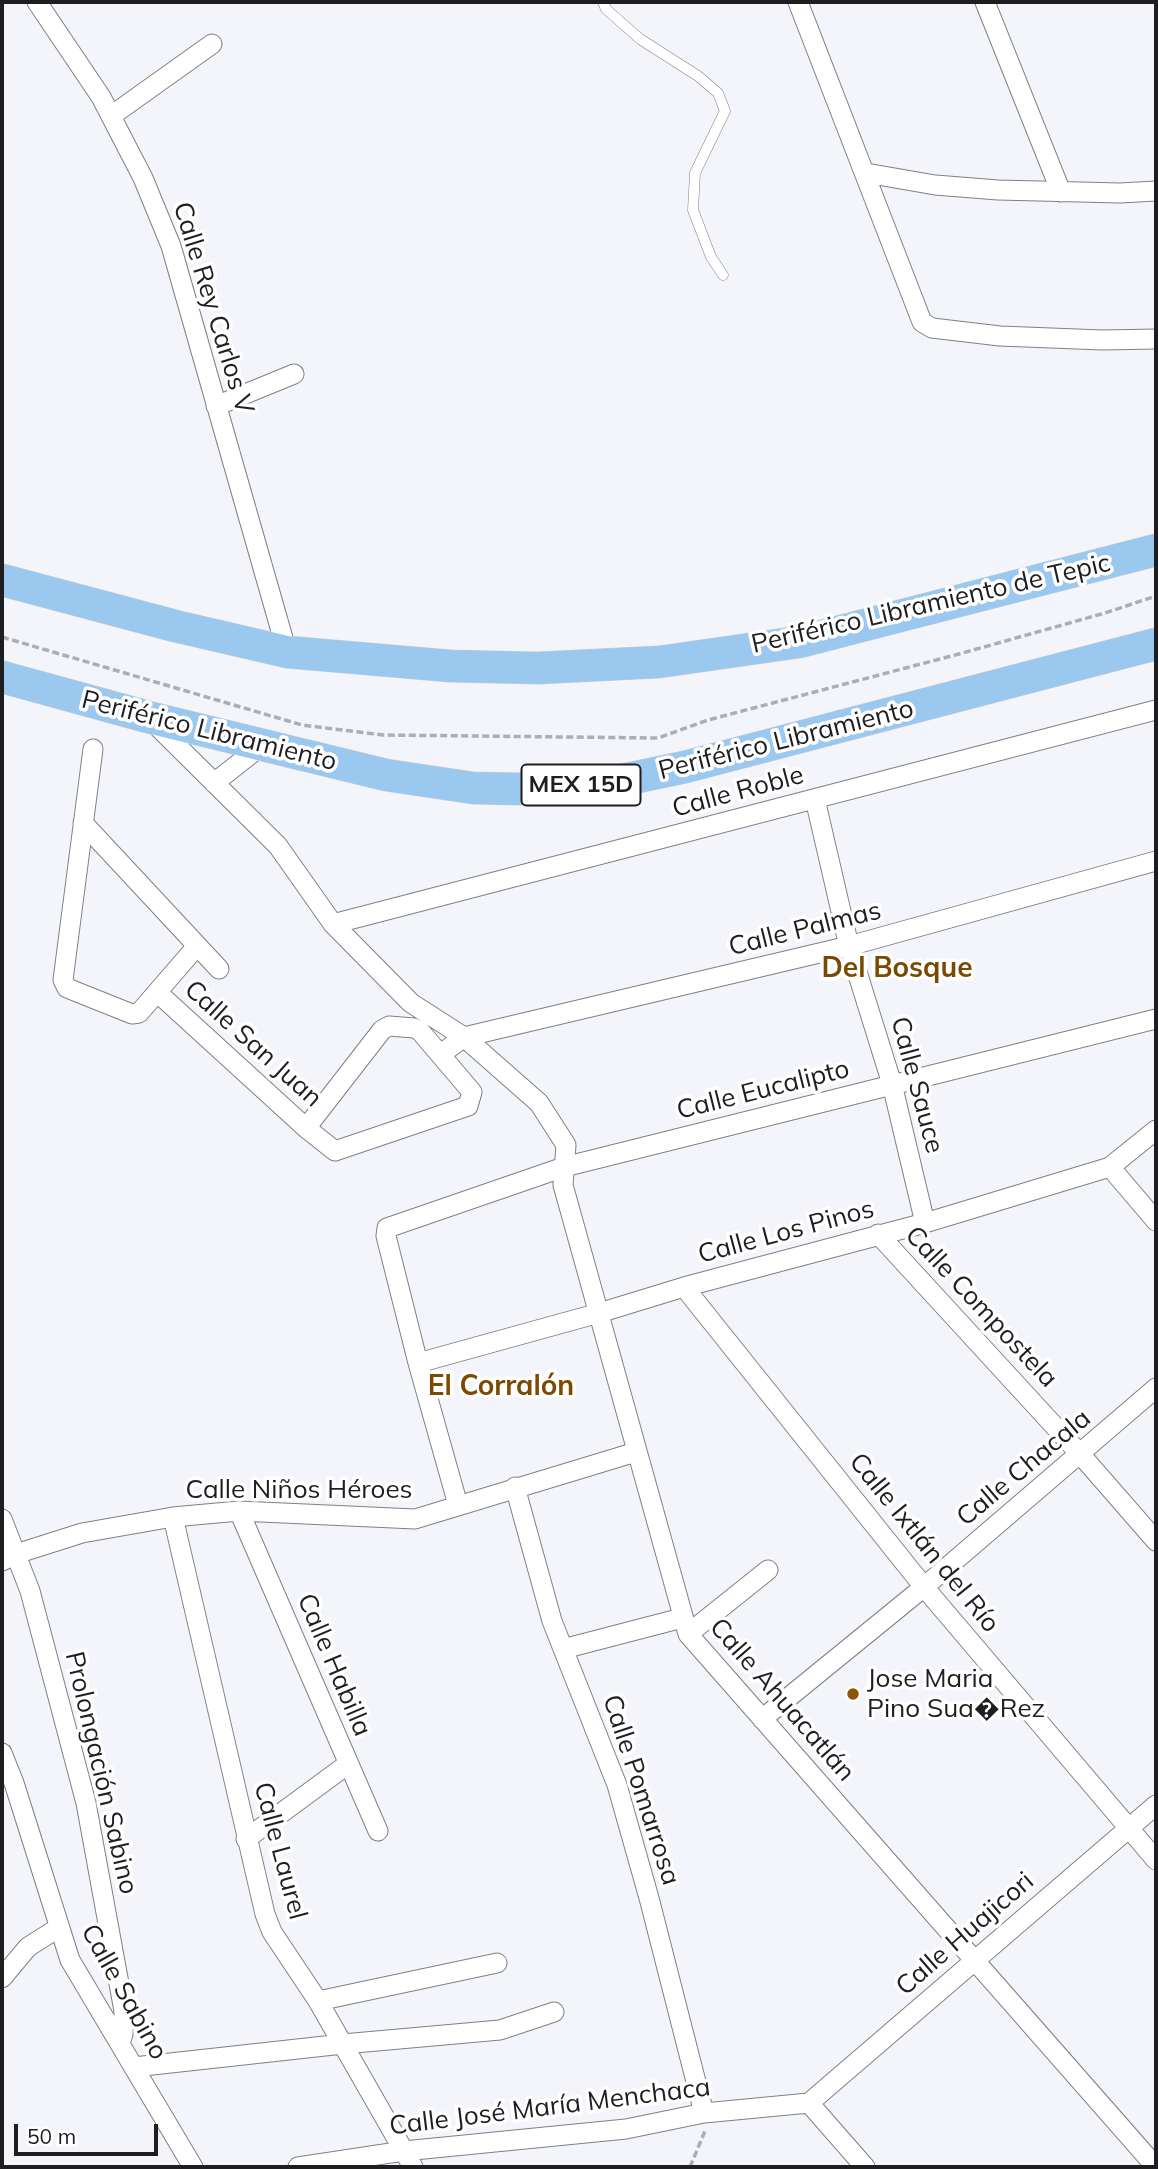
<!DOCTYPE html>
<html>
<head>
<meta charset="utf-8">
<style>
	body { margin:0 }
	#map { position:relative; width:1158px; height:2169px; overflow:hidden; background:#f3f5fa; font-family:Mulish,sans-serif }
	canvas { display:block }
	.frame { position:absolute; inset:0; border:4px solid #1e1e20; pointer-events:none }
	.scale { position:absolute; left:14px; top:2124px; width:144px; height:32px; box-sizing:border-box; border:4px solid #1e1e20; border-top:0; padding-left:9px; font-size:21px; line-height:24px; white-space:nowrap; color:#1e1e20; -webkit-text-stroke:5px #fff; paint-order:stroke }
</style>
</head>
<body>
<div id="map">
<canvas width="1158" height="2169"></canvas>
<div class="frame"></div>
<div class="scale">50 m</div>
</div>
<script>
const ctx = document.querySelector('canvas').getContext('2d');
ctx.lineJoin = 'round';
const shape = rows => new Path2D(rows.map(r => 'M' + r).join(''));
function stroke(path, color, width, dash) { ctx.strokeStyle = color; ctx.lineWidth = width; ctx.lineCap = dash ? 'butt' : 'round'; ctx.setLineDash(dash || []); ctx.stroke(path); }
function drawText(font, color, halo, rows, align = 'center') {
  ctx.font = font + ' Mulish,sans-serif'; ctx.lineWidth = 7; ctx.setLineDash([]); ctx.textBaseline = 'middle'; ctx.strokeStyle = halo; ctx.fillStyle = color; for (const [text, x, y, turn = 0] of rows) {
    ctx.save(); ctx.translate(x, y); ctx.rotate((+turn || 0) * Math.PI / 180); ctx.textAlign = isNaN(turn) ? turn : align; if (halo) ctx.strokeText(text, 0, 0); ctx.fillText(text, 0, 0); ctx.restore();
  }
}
const path = shape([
	[2,637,302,725,383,735,658,738,708,720,959,654,1105,613,1156,596],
	[690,2167,705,2131]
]);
const service = shape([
	[603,2,606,9,640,39,698,76,718,93,725,111,695,173,693,210,711,257,723,275]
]);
const minor = shape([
	[37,2,101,97,143,178,171,246,287,652],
	[798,2,922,322,932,328,1000,336,1102,340,1156,339],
	[985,2,1061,192],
	[111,116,212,44],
	[866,173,935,185,998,190,1120,193,1156,191],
	[216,406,294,374],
	[151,720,278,846,333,924,411,1003,464,1037,539,1103,566,1145,563,1185,688,1634,1156,2167],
	[93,749,63,980,67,988,132,1014,139,1013,197,946],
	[214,783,261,746],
	[815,799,849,946,892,1084,925,1223],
	[83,823,219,969],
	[333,924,1156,710],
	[158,993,306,1128,335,1151,468,1106,472,1092,420,1031,414,1028,389,1026,382,1030,306,1128],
	[441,1054,464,1037,849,946,1156,861],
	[1110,1167,1156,1221],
	[878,1234,1081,1455,1156,1541],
	[684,1287,924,1587,1156,1860],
	[418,1363,599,1313,684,1287,925,1223,1110,1167,1156,1130],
	[515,1487,552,1621,617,1785,649,1898,704,2113],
	[458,1505,418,1363,386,1236,387,1228,564,1167,1156,1019],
	[239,1511,378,1831],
	[173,1517,265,1914,272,1932,318,2001,413,2167],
	[2,1519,30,1591,86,1803,124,2011,123,2034,120,2043],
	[2,1561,16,1554,82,1533,173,1517,239,1511,415,1519,636,1452],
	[688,1634,768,1570],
	[563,1649,682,1618],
	[762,1719,924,1587,1156,1388],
	[2,1753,14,1783,70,1960,193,2167],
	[246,1839,348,1764],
	[2,1978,28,1947,58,1928],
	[318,2001,497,1963],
	[134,2067,343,2044,500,2030,554,2012],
	[809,2103,1156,1805],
	[809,2103,865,2167],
	[298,2167,404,2151,626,2129,704,2113,809,2103]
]);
const trunk = shape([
	[2,580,175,626,287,652,450,666,538,668,659,662,799,642,1156,550],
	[2,677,148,717,386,775,473,788,519,789,618,781,685,767,1156,644]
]);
const markers = [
	[853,1694,7,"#8c5507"]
];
const shields = [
	[581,785,119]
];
const shieldNames = [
	["MEX 15D",581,785]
];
const streetNames = [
	["Calle Rey Carlos V",213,308,73],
	["Periférico Libramiento de Tepic",931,604,-13],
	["Periférico Libramiento",209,731,14],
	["Periférico Libramiento",786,740,-14],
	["Calle Roble",738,792,-15],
	["Calle Palmas",805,929,-14],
	["Calle San Juan",253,1044,42],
	["Calle Sauce",917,1085,75],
	["Calle Eucalipto",763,1090,-14],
	["Calle Los Pinos",786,1232,-15],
	["Calle Compostela",981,1307,47],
	["Calle Chacala",1024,1468,-40],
	["Calle Niños Héroes",299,1490],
	["Calle Ixtlán del Río",924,1543,51],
	["Calle Habilla",334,1665,67],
	["Calle Ahuacatlán",782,1700,49],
	["Prolongación Sabino",101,1773,77],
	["Calle Pomarrosa",641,1790,72],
	["Calle Laurel",280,1851,75],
	["Calle Huajicori",965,1934,-41],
	["Calle Sabino",124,1992,61],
	["Calle José María Menchaca",550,2107,-7]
];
const poiNames = [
	["Jose Maria",867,1679],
	["Pino Sua�Rez",867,1709]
];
const neighbourhoodNames = [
	["Del Bosque",897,969],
	["El Corralón",501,1387]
];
stroke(service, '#7f8084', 11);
stroke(minor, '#7f8084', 21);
stroke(trunk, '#d2d2d2', 33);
stroke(path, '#adaeb2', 3.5, [7, 3.5]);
stroke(service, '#fff', 10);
stroke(minor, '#fff', 19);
stroke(trunk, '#9ac8ee', 32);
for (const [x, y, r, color] of markers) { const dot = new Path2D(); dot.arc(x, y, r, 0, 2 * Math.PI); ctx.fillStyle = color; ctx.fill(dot); stroke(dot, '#fff', 2.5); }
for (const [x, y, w] of shields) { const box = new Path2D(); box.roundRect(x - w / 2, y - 20.5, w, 41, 5); ctx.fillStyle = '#fff'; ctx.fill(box); stroke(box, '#1e1e20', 2); }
drawText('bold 24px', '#1e1e20', null, shieldNames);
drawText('26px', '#1e1e20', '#fff', streetNames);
drawText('26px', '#1e1e20', '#fff', poiNames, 'left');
drawText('bold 28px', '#7b4a01', '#fff', neighbourhoodNames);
</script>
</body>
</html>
